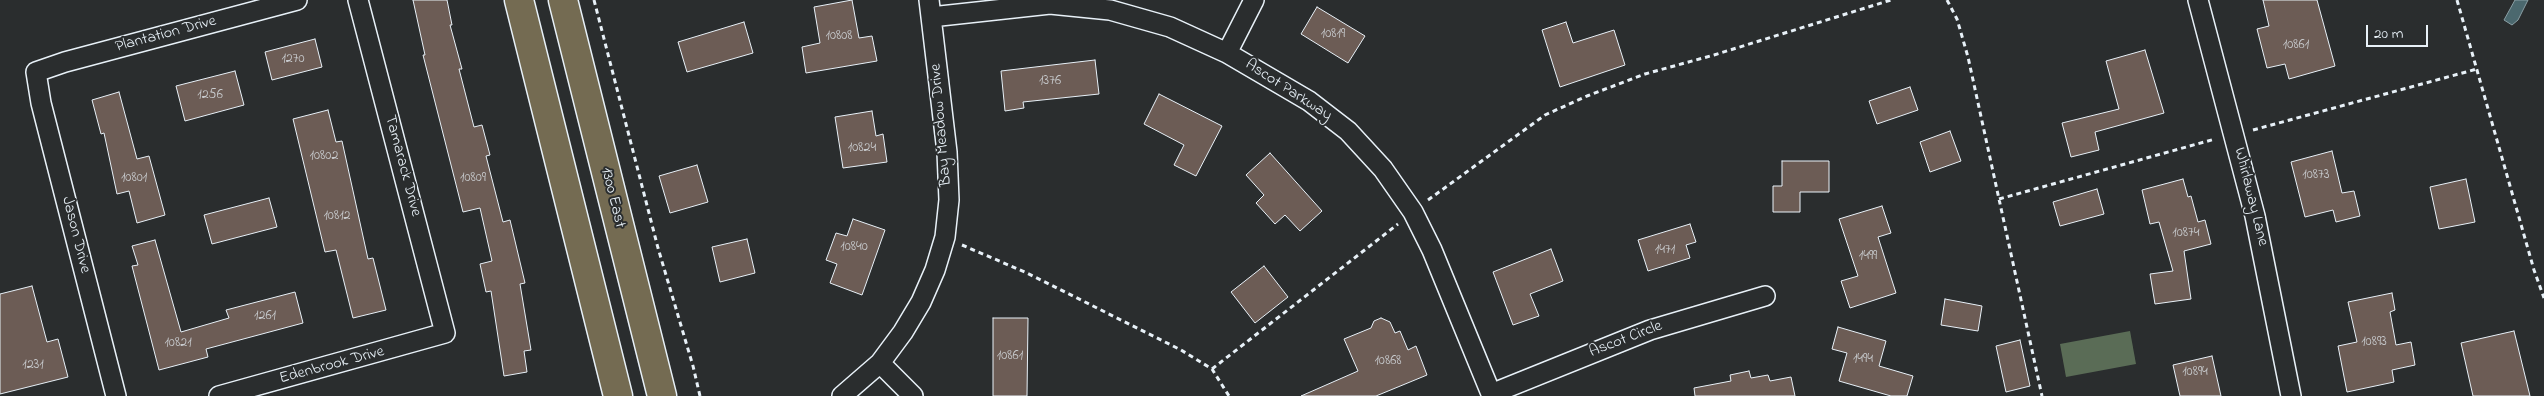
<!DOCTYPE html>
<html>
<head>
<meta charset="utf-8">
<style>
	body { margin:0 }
	#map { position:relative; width:2544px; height:396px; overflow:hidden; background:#2a2d2e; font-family:"Indie Flower",sans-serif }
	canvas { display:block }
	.scale { position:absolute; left:2366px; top:25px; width:62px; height:22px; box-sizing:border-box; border:2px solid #e8f1f8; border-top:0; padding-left:6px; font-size:15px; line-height:18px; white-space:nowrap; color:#e8f1f8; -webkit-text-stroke:4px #2a2d2e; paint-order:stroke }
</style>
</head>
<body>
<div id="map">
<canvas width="2544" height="396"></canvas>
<div class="scale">20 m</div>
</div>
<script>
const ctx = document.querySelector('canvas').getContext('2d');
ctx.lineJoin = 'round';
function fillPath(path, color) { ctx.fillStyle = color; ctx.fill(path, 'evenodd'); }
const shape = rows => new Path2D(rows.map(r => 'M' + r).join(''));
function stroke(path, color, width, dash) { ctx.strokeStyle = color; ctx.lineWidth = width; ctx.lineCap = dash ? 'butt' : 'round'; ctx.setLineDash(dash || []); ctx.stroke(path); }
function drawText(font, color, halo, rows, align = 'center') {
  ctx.font = font + ' "Indie Flower",sans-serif'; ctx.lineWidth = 4; ctx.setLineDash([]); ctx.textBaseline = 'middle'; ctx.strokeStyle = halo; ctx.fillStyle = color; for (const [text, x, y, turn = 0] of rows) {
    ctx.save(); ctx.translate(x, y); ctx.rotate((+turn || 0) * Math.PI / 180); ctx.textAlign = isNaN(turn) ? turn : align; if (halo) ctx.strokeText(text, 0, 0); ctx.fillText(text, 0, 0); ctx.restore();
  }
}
const green = shape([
	[2130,331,2136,364,2066,377,2060,344]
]);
const water = shape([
	[2515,0,2528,0,2518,20,2512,25,2504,20,2515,0]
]);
const building = shape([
	[413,0,447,0,452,25,450,25,462,69,459,69,474,127,482,125,490,155,486,156,503,222,510,220,525,283,520,284,531,350,524,351,527,372,504,376,491,291,486,292,480,264,492,261,480,208,463,212,423,55,425,55,413,0],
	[852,0,859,38,872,36,877,61,806,73,802,47,820,43,814,7,852,0],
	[2263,0,2317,0,2335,66,2289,79,2285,64,2267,68,2257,29,2269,26,2263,0],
	[1317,7,1365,36,1348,63,1301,34,1317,7],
	[744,22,753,53,687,72,678,42,744,22],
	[1566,22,1573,43,1614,30,1625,65,1560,87,1542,30,1566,22],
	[315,39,322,67,272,80,265,52,315,39],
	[2145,50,2164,113,2095,132,2099,150,2071,157,2062,123,2119,109,2106,61,2145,50],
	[1095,60,1099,94,1023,102,1024,108,1005,111,1001,71,1095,60],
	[235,71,244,105,185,121,176,86,235,71],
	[1910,87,1918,110,1877,124,1869,101,1910,87],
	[119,92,137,159,149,156,165,215,137,223,129,191,117,194,104,133,101,134,92,100,119,92],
	[1159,94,1222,126,1196,176,1174,165,1184,145,1144,124,1159,94],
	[328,110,336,142,342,141,368,259,373,258,386,310,353,318,336,250,325,252,293,119,328,110],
	[872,111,876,136,883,134,887,162,843,168,835,117,872,111],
	[1950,131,1961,161,1930,172,1920,142,1950,131],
	[2332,151,2342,193,2354,191,2360,216,2336,222,2333,210,2305,217,2291,162,2332,151],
	[1270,153,1322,211,1300,231,1285,215,1275,224,1256,203,1264,195,1246,175,1270,153],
	[1782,161,1829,161,1829,192,1800,192,1800,212,1773,212,1773,186,1782,186,1782,161],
	[697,165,708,202,670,213,659,176,697,165],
	[2183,179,2188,197,2191,196,2198,222,2205,220,2211,244,2184,251,2191,299,2155,304,2150,274,2173,271,2159,222,2150,224,2142,190,2183,179],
	[2466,179,2475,222,2439,229,2430,187,2466,179],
	[2097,189,2104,214,2060,226,2053,202,2097,189],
	[269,198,277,227,212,244,204,215,269,198],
	[1882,206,1891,233,1878,237,1896,293,1850,308,1841,281,1858,276,1839,219,1882,206],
	[853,219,885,230,862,295,830,283,837,264,826,260,836,233,847,236,853,219],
	[1690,224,1696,242,1686,245,1690,258,1648,271,1638,240,1690,224],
	[747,239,755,273,720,282,712,247,747,239],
	[155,240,181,332,229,318,226,310,295,292,303,323,206,349,208,357,159,370,132,266,138,265,132,246,155,240],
	[1551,249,1563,281,1530,294,1539,316,1513,325,1493,272,1551,249],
	[1264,266,1288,297,1255,323,1231,292,1264,266],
	[32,286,47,342,58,339,68,377,0,394,0,294,32,286],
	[2392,293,2395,310,2390,312,2396,345,2411,342,2415,365,2392,370,2394,382,2347,392,2338,346,2357,342,2348,302,2392,293],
	[1945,299,1982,306,1978,331,1941,325,1945,299],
	[993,318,1028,318,1027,396,993,396,993,318],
	[1381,318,1390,322,1395,333,1400,331,1408,350,1416,346,1427,375,1376,396,1301,396,1358,371,1344,339,1371,328,1374,321,1381,318],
	[1838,327,1886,341,1879,366,1913,376,1907,396,1891,396,1839,381,1847,353,1832,349,1838,327],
	[2514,331,2530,396,2473,396,2461,343,2514,331],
	[2020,340,2030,386,2006,392,1996,346,2020,340],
	[2212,356,2221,396,2180,396,2173,365,2212,356],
	[1749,371,1751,378,1768,375,1770,381,1791,377,1795,396,1695,396,1694,388,1731,381,1730,375,1749,371]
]);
const path = shape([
	[594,0,658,248,693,366,700,396],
	[1947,0,1957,19,1968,57,2042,396],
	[2457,0,2534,270,2544,298],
	[2253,130,2477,69],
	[1999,199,2215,139],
	[1428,200,1545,115,1587,96,1645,74,1714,55,1891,0],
	[962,245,1027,273,1181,350,1212,369,1229,396],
	[1212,369,1398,224]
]);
const street = shape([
	[2198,0,2255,216,2291,396],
	[931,17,1050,4,1110,10,1170,27,1227,53,1309,101,1348,131,1383,169,1413,212,1432,250,1492,396],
	[1227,53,1254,0],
	[880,363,913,396],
	[1491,394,1650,330,1765,296],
	[116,396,41,103,36,72,65,62,297,0],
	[219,396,445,333,358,0],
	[842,396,880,363,903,332,921,302,935,270,945,237,949,200,947,152,929,0]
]);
const primary = shape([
	[519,0,618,396],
	[563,0,662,396]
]);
const numberNames = [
	["10819",1333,35],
	["10808",839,37],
	["10861",2296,46],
	["1270",293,60],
	["1376",1050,82],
	["1256",210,96],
	["10824",862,149],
	["10802",324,157],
	["10873",2316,176],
	["10801",134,179],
	["10809",473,179],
	["10812",337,217],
	["10874",2186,234],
	["10840",854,248],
	["1471",1665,251],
	["1499",1868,257],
	["1261",265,317],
	["10893",2374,343],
	["10821",178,344],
	["10861",1010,357],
	["1494",1863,360],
	["10868",1388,362],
	["1231",33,366],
	["10894",2195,373]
];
const streetNames = [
	["Plantation Drive",166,35,-15],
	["Ascot Parkway",1288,91,33],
	["Bay Meadow Drive",942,125,-95],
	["Tamarack Drive",402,166,75],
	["Whirlaway Lane",2250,197,76],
	["1300 East",612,198,76],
	["Jason Drive",75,235,76],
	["Ascot Circle",1626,340,-21],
	["Edenbrook Drive",332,366,-15]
];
fillPath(green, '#5a6c56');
fillPath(water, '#4b686e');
stroke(water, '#8a9fa5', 1);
fillPath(building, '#6c5c55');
stroke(building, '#e8f1f8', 1);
stroke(street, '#e8f1f8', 22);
stroke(primary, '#e8f1f8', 31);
stroke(path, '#e8f1f8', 3, [5, 4]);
stroke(street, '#2a2d2e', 19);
stroke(primary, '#746b52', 28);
drawText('14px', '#c9cccf', null, numberNames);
drawText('16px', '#e8f1f8', '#2a2d2e', streetNames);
</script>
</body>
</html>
